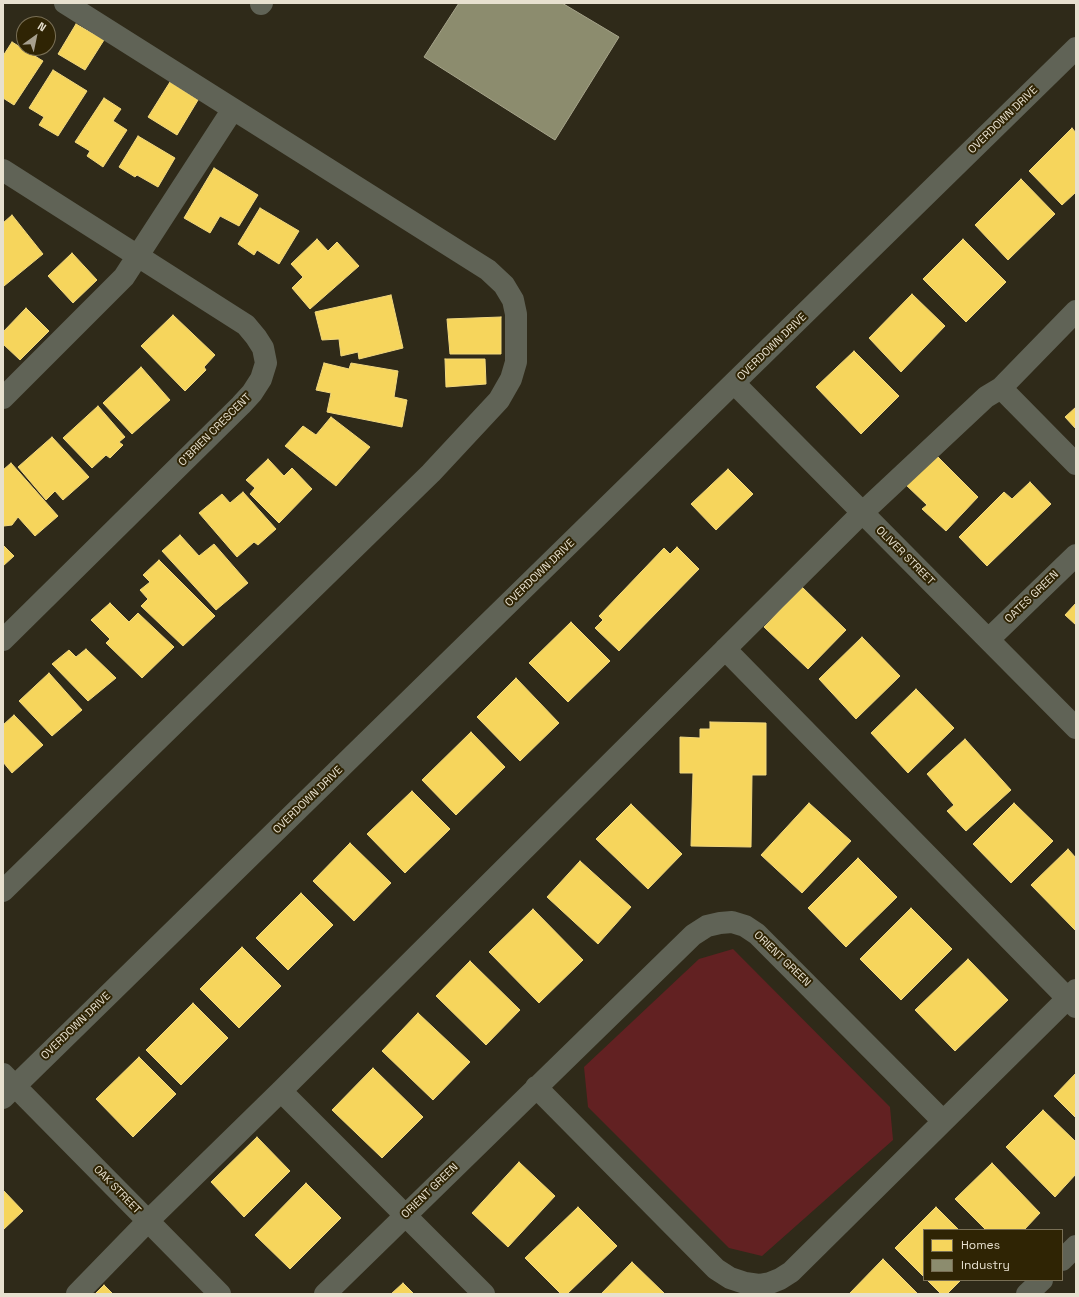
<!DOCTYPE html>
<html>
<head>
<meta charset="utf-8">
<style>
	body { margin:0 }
	#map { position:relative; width:1079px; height:1297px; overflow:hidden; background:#2f2a19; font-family:"Space Grotesk",sans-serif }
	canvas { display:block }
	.frame { position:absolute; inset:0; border:4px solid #e7e0cf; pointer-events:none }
	.legend { position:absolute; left:923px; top:1229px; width:140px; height:52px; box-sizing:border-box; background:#2f2404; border:1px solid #796f55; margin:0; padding:5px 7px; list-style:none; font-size:12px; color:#e7e0cf }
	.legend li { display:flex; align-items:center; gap:8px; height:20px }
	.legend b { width:20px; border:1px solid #796f55 }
	.north { position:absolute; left:16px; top:16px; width:40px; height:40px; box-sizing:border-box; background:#2f2404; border:1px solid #796f55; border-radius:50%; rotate:33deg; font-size:11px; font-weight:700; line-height:16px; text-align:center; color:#e7e0cf }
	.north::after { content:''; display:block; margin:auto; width:14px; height:18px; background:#a7a08f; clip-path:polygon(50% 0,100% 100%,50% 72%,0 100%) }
</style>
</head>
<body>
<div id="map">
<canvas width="1079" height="1297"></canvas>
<div class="frame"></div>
<ul class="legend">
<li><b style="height:11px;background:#f6d55c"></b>Homes</li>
<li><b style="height:11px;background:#8c8c6e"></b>Industry</li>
</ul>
<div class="north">N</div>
</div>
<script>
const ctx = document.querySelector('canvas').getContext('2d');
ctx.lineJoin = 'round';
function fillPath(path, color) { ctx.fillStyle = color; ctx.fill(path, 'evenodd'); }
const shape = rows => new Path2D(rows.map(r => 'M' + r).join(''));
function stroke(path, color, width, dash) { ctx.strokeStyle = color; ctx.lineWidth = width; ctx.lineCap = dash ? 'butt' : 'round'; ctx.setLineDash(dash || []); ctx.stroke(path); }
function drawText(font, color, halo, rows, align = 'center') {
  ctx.font = font + ' "Space Grotesk",sans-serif'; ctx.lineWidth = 4; ctx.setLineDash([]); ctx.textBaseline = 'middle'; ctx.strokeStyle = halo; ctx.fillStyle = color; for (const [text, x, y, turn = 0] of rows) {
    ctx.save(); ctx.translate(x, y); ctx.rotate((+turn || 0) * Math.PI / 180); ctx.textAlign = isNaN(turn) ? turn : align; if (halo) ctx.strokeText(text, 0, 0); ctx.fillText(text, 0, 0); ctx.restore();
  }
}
const green = shape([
	[733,949,890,1107,893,1140,762,1256,729,1248,588,1107,584,1067,699,959]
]);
const homes = shape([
	[76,24,104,40,85,70,58,54,76,24],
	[12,42,43,61,14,105,3,98,3,56,12,42],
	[53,70,87,91,58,136,39,125,44,117,29,108,53,70],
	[170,82,198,100,177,135,148,117,170,82],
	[104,98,121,109,113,121,127,130,103,167,87,156,90,151,75,142,104,98],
	[1072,128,1076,133,1076,192,1062,205,1029,171,1072,128],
	[138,136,175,158,158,187,137,175,135,177,119,167,138,136],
	[214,168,258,195,239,226,220,216,210,233,184,218,214,168],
	[1021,179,1055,214,1008,260,975,225,1021,179],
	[260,208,299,231,279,264,257,250,254,255,238,244,260,208],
	[12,215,43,254,4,286,3,285,3,223,12,215],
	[317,239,328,251,337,242,359,266,310,309,292,288,303,277,291,264,317,239],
	[963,239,1006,282,966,322,923,279,963,239],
	[72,253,97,280,73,303,48,276,72,253],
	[912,294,945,326,901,372,869,338,912,294],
	[391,295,403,348,359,359,358,352,341,356,339,339,322,340,315,312,391,295],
	[26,308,49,331,20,360,3,344,3,332,26,308],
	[173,315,215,355,204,367,206,370,185,391,141,346,173,315],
	[501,317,501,354,450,354,447,319,501,317],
	[854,351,899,396,861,434,816,387,854,351],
	[445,359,485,359,486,384,446,387,445,359],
	[324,363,349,369,351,363,398,371,394,397,407,400,402,427,327,412,331,393,316,390,324,363],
	[141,367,170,400,132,434,103,403,141,367],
	[98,406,125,437,119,442,123,445,110,458,106,455,92,468,63,438,98,406],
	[1076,407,1076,429,1065,417,1076,407],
	[331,417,370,447,336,486,285,446,303,426,316,435,331,417],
	[52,437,89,477,63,500,55,491,46,500,18,467,52,437],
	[935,454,978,497,946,531,922,509,927,505,905,484,935,454],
	[268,459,284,476,292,468,312,489,279,523,250,494,255,488,246,480,268,459],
	[11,463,58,516,35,536,18,517,12,525,4,526,3,524,3,470,11,463],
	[728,469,753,494,716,530,691,504,728,469],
	[1030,482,1051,504,987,566,959,537,1004,492,1012,499,1030,482],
	[243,492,276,529,258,545,254,542,237,557,199,513,222,494,230,503,243,492],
	[180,535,199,556,214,544,248,583,216,610,162,551,180,535],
	[3,545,14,556,3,566,3,545],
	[677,547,699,569,619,651,595,628,603,620,599,616,664,548,670,554,677,547],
	[159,560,215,616,183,646,141,606,148,599,140,590,150,582,143,575,159,560],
	[802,587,846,630,808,669,764,627,802,587],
	[110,603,129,622,138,613,174,647,142,678,106,643,110,639,91,620,110,603],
	[1076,603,1076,625,1065,615,1076,603],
	[571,622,610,661,568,702,529,663,571,622],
	[862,637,900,676,856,719,819,679,862,637],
	[86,649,116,678,88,701,52,664,69,650,76,657,86,649],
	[49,673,82,710,52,736,19,701,49,673],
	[516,678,559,723,520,761,477,717,516,678],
	[916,689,954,728,908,773,871,733,916,689],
	[14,715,43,745,12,773,3,762,3,725,14,715],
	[710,722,766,723,766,775,752,775,751,847,691,846,693,773,680,773,680,737,700,738,700,729,710,729,710,722],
	[471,732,505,767,456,815,422,780,471,732],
	[965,739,1011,790,966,831,947,811,954,805,927,774,965,739],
	[412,791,450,829,405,873,367,834,412,791],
	[809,803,851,841,802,893,761,855,809,803],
	[1014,803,1053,841,1011,883,973,844,1014,803],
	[631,804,682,854,648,889,596,839,631,804],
	[350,843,391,883,354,921,313,881,350,843],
	[1068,849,1076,858,1076,931,1031,885,1068,849],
	[858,858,897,897,846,947,808,908,858,858],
	[580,861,631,907,598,944,547,897,580,861],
	[301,893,333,925,288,970,256,938,301,893],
	[911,908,952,949,901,1000,860,959,911,908],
	[533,909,583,960,539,1003,489,952,533,909],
	[242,947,281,986,239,1028,200,989,242,947],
	[968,959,1008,1000,955,1051,915,1010,968,959],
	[470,961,520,1010,486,1045,436,996,470,961],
	[193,1003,228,1038,181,1085,146,1050,193,1003],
	[418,1013,470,1062,433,1100,382,1051,418,1013],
	[139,1057,176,1094,133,1137,96,1099,139,1057],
	[373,1068,423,1117,382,1158,332,1110,373,1068],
	[1076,1073,1076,1118,1054,1096,1076,1073],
	[1043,1110,1076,1142,1076,1174,1055,1197,1006,1147,1043,1110],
	[257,1137,290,1171,244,1217,211,1182,257,1137],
	[519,1162,555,1196,508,1247,472,1213,519,1162],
	[992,1163,1040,1213,1024,1230,986,1230,955,1199,992,1163],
	[306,1183,341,1218,290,1269,255,1235,306,1183],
	[3,1190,23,1211,3,1230,3,1190],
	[578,1207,617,1246,567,1294,561,1294,525,1258,578,1207],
	[936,1207,959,1230,924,1230,924,1277,895,1248,936,1207],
	[883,1259,918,1294,849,1294,883,1259],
	[632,1262,665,1294,601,1294,632,1262],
	[927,1280,961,1280,947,1294,941,1294,927,1280],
	[403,1283,414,1294,391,1294,403,1283],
	[104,1285,113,1294,95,1294,104,1285]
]);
const industry = shape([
	[459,3,562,3,619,37,555,140,424,57,459,3]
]);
const minor = shape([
	[261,4,262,3],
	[3,170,246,325,256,337,263,348,266,363,261,379,252,393,241,405,3,640],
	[734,383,1076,728],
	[1001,388,1076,464],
	[3,398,124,277,233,109,65,3],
	[989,639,1076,555],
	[725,649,1076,1007],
	[3,891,431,473,499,400,511,379,516,362,516,314,513,300,504,285,488,270,233,109],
	[3,1074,220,1294],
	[536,1087,716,1269,730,1278,745,1283,759,1285,770,1283,780,1279,791,1272,1076,990],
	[281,1091,484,1294],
	[3,1098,1076,48],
	[1062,1260,1076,1246],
	[77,1294,148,1221,281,1091,862,513,986,397,1001,388,1076,311],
	[325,1294,693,935,707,926,720,923,732,922,745,926,757,934,943,1121],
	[1027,1294,1042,1280]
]);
const streetNames = [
	["OVERDOWN DRIVE",1003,120,-44],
	["OVERDOWN DRIVE",772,347,-44],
	["O'BRIEN CRESCENT",215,430,-45],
	["OLIVER STREET",905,556,45],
	["OVERDOWN DRIVE",540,573,-44],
	["OATES GREEN",1032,597,-44],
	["OVERDOWN DRIVE",308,800,-44],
	["ORIENT GREEN",782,959,44],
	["OVERDOWN DRIVE",76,1026,-44],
	["OAK STREET",117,1190,46],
	["ORIENT GREEN",430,1191,-44]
];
fillPath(green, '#622122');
fillPath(homes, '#f6d55c');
stroke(homes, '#f2d87e', 1);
fillPath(industry, '#8c8c6e');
stroke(industry, '#a7a58b', 1);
stroke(minor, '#606356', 22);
drawText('11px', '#e7e0cf', '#2f2404', streetNames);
</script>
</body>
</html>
